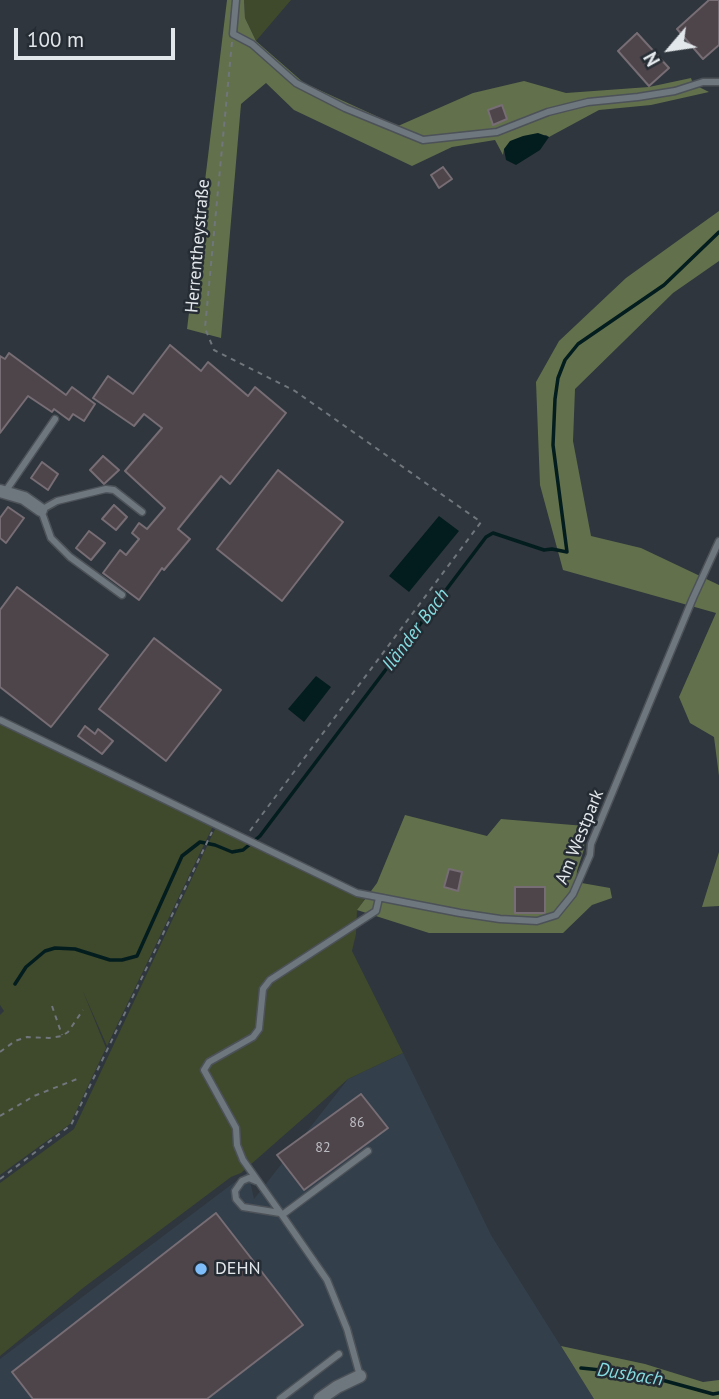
<!DOCTYPE html>
<html>
<head>
<meta charset="utf-8">
<style>
	body { margin:0 }
	#map { position:relative; width:719px; height:1399px; overflow:hidden; background:#2f363d; font-family:"PT Sans",sans-serif }
	canvas { display:block }
	.north { position:absolute; left:635px; top:14px; width:70px; height:70px; -webkit-text-stroke:5px #262c33; paint-order:stroke; rotate:241deg; font-size:19px; font-weight:700; line-height:28px; text-align:center; color:#e2e7eb }
	.north::after { content:''; display:block; margin:auto; width:24px; height:32px; background:#e2e7eb; clip-path:polygon(50% 0,100% 100%,50% 72%,0 100%) }
	.scale { position:absolute; left:14px; top:28px; width:161px; height:32px; box-sizing:border-box; border:4px solid #e2e7eb; border-top:0; padding-left:9px; font-size:21px; line-height:24px; white-space:nowrap; color:#e2e7eb; -webkit-text-stroke:5px #262c33; paint-order:stroke }
</style>
</head>
<body>
<div id="map">
<canvas width="719" height="1399"></canvas>
<div class="north">N</div>
<div class="scale">100 m</div>
</div>
<script>
const ctx = document.querySelector('canvas').getContext('2d');
ctx.lineJoin = 'round';
function fillPath(path, color) { ctx.fillStyle = color; ctx.fill(path, 'evenodd'); }
const shape = rows => new Path2D(rows.map(r => 'M' + r).join(''));
function stroke(path, color, width, dash) { ctx.strokeStyle = color; ctx.lineWidth = width; ctx.lineCap = dash ? 'butt' : 'round'; ctx.setLineDash(dash || []); ctx.stroke(path); }
function drawText(font, color, halo, rows, align = 'center') {
  ctx.font = font + ' "PT Sans",sans-serif'; ctx.lineWidth = 5; ctx.setLineDash([]); ctx.textBaseline = 'middle'; ctx.strokeStyle = halo; ctx.fillStyle = color; for (const [text, x, y, turn = 0] of rows) {
    ctx.save(); ctx.translate(x, y); ctx.rotate((+turn || 0) * Math.PI / 180); ctx.textAlign = isNaN(turn) ? turn : align; if (halo) ctx.strokeText(text, 0, 0); ctx.fillText(text, 0, 0); ctx.restore();
  }
}
const built = shape([
	[403,1053,491,1235,594,1399,0,1399,0,1359,248,1172,254,1199,348,1079]
]);
const green = shape([
	[244,0,291,0,256,41,245,18],
	[0,721,213,826,107,1046,82,989,106,1048,70,1124,0,1175,0,1015,4,1011,0,1005],
	[216,827,367,895,357,911,356,934,352,951,403,1053,348,1079,241,1173,231,1177,83,1288,0,1356,0,1183,74,1129]
]);
const forest = shape([
	[227,0,244,0,245,18,256,41,304,83,398,126,473,93,524,81,566,93,649,87,691,78,693,84,709,92,651,105,599,110,549,137,546,135,504,149,503,155,495,140,452,147,412,166,294,110,266,83,241,104,221,338,187,329],
	[719,211,719,261,673,293,575,389,573,441,591,536,641,548,719,585,719,776,714,737,690,723,679,697,716,613,563,570,540,485,536,382,559,341,626,278],
	[405,815,487,836,501,819,585,826,584,849,577,871,576,882,610,888,612,898,592,905,563,933,429,933,357,910,377,883],
	[719,852,719,906,702,907],
	[561,1346,645,1364,703,1382,719,1380,719,1399,594,1399]
]);
const water = shape([
	[538,133,549,137,540,150,516,165,506,160,504,149,510,141,523,136],
	[439,516,459,531,409,592,389,576],
	[316,676,331,687,304,722,288,709]
]);
const stream = shape([
	[15,984,26,967,45,951,55,948,75,949,110,960,122,960,137,956,182,856,200,842,215,845,232,852,243,850,260,836,486,537,493,533,544,550,552,549,567,552,553,445,555,399,558,378,565,360,578,344,664,285,719,232],
	[581,1368,640,1374,713,1394,719,1393]
]);
const building = shape([
	[709,0,719,0,719,45,703,59,677,29,709,0],
	[637,33,669,68,649,86,618,51,637,33],
	[502,105,507,119,493,125,488,110,502,105],
	[443,167,452,179,439,188,431,175,443,167],
	[170,345,201,371,208,362,248,396,255,387,286,413,230,484,221,476,178,529,190,539,164,570,162,568,139,600,103,573,120,550,126,555,139,539,132,533,139,523,147,529,165,508,125,471,162,428,144,414,134,426,93,398,108,376,133,394,170,345],
	[9,353,66,395,72,387,95,404,84,421,73,414,69,420,54,409,52,412,28,396,0,433,0,356,5,359,9,353],
	[103,456,119,470,104,484,90,470,103,456],
	[42,462,58,474,48,490,31,478,42,462],
	[278,470,343,522,282,601,217,549,278,470],
	[114,505,127,517,116,530,102,519,114,505],
	[8,507,24,518,6,543,0,538,0,518,8,507],
	[89,531,105,543,91,560,76,548,89,531],
	[17,587,108,655,51,727,0,687,0,610,17,587],
	[154,638,221,690,166,761,99,709,154,638],
	[85,726,95,734,98,729,113,741,102,754,78,736,85,726],
	[449,869,462,872,458,891,444,887,449,869],
	[515,887,545,887,545,913,515,913,515,887],
	[361,1094,388,1128,304,1190,277,1155,361,1094],
	[216,1213,303,1325,207,1399,33,1399,12,1372,216,1213]
]);
const path = shape([
	[232,42,205,328,214,350,295,391,481,522,249,832],
	[52,1006,62,1035],
	[0,1052,15,1041,27,1037,49,1038,62,1036,68,1032,83,1010],
	[0,1116,34,1096,77,1079],
	[0,1179,71,1125,212,832]
]);
const lane = shape([
	[236,0,233,34,252,44,296,83,345,108,423,140,497,132,548,112,588,102,638,97,675,91,703,82,719,82],
	[5,492,55,419],
	[122,595,70,557,51,538,41,510,57,501,106,489,114,490,142,512],
	[0,720,357,893,460,913,500,919,537,921,556,915,573,894,590,855,591,844,693,598,719,541],
	[256,1181,249,1178,242,1181,235,1191,236,1199,243,1207,280,1213],
	[282,1215,243,1160,237,1145,236,1128,204,1070,209,1062,253,1037,259,1029,263,989,270,980,376,911,379,898],
	[360,1376,347,1329,327,1280,282,1215,368,1151],
	[280,1399,339,1354]
]);
const street = shape([
	[0,491,24,498,41,510],
	[320,1399,337,1387,360,1376]
]);
const markers = [
	[201,1269,7,"#7ebdf9"]
];
const numberNames = [
	["86",357,1123],
	["82",323,1148]
];
const streetNames = [
	["Herrentheystraße",198,246,-85],
	["Am Westpark",580,837,-68]
];
const poiNames = [
	["DEHN",215,1269]
];
const waterNames = [
	["Iländer Bach",416,630,-53],
	["Dusbach",630,1375,9]
];
fillPath(built, '#333f4b');
fillPath(green, '#3f492c');
fillPath(forest, '#63704c');
fillPath(water, '#031d1f');
stroke(stream, '#031d1f', 3.5);
fillPath(building, '#4e454b');
stroke(building, '#776d74', 2);
stroke(lane, '#4c5258', 9);
stroke(street, '#4c5258', 15);
stroke(path, '#70767c', 2, [5, 5]);
stroke(lane, '#6e767e', 6);
stroke(street, '#6e767e', 12);
for (const [x, y, r, color] of markers) { const dot = new Path2D(); dot.arc(x, y, r, 0, 2 * Math.PI); ctx.fillStyle = color; ctx.fill(dot); stroke(dot, '#262c33', 2.5); }
drawText('14px', '#bdbec3', null, numberNames);
drawText('18px', '#e2e7eb', '#262c33', streetNames);
drawText('18px', '#e2e7eb', '#262c33', poiNames, 'left');
drawText('italic 19px', '#84dbe0', '#262c33', waterNames);
</script>
</body>
</html>
